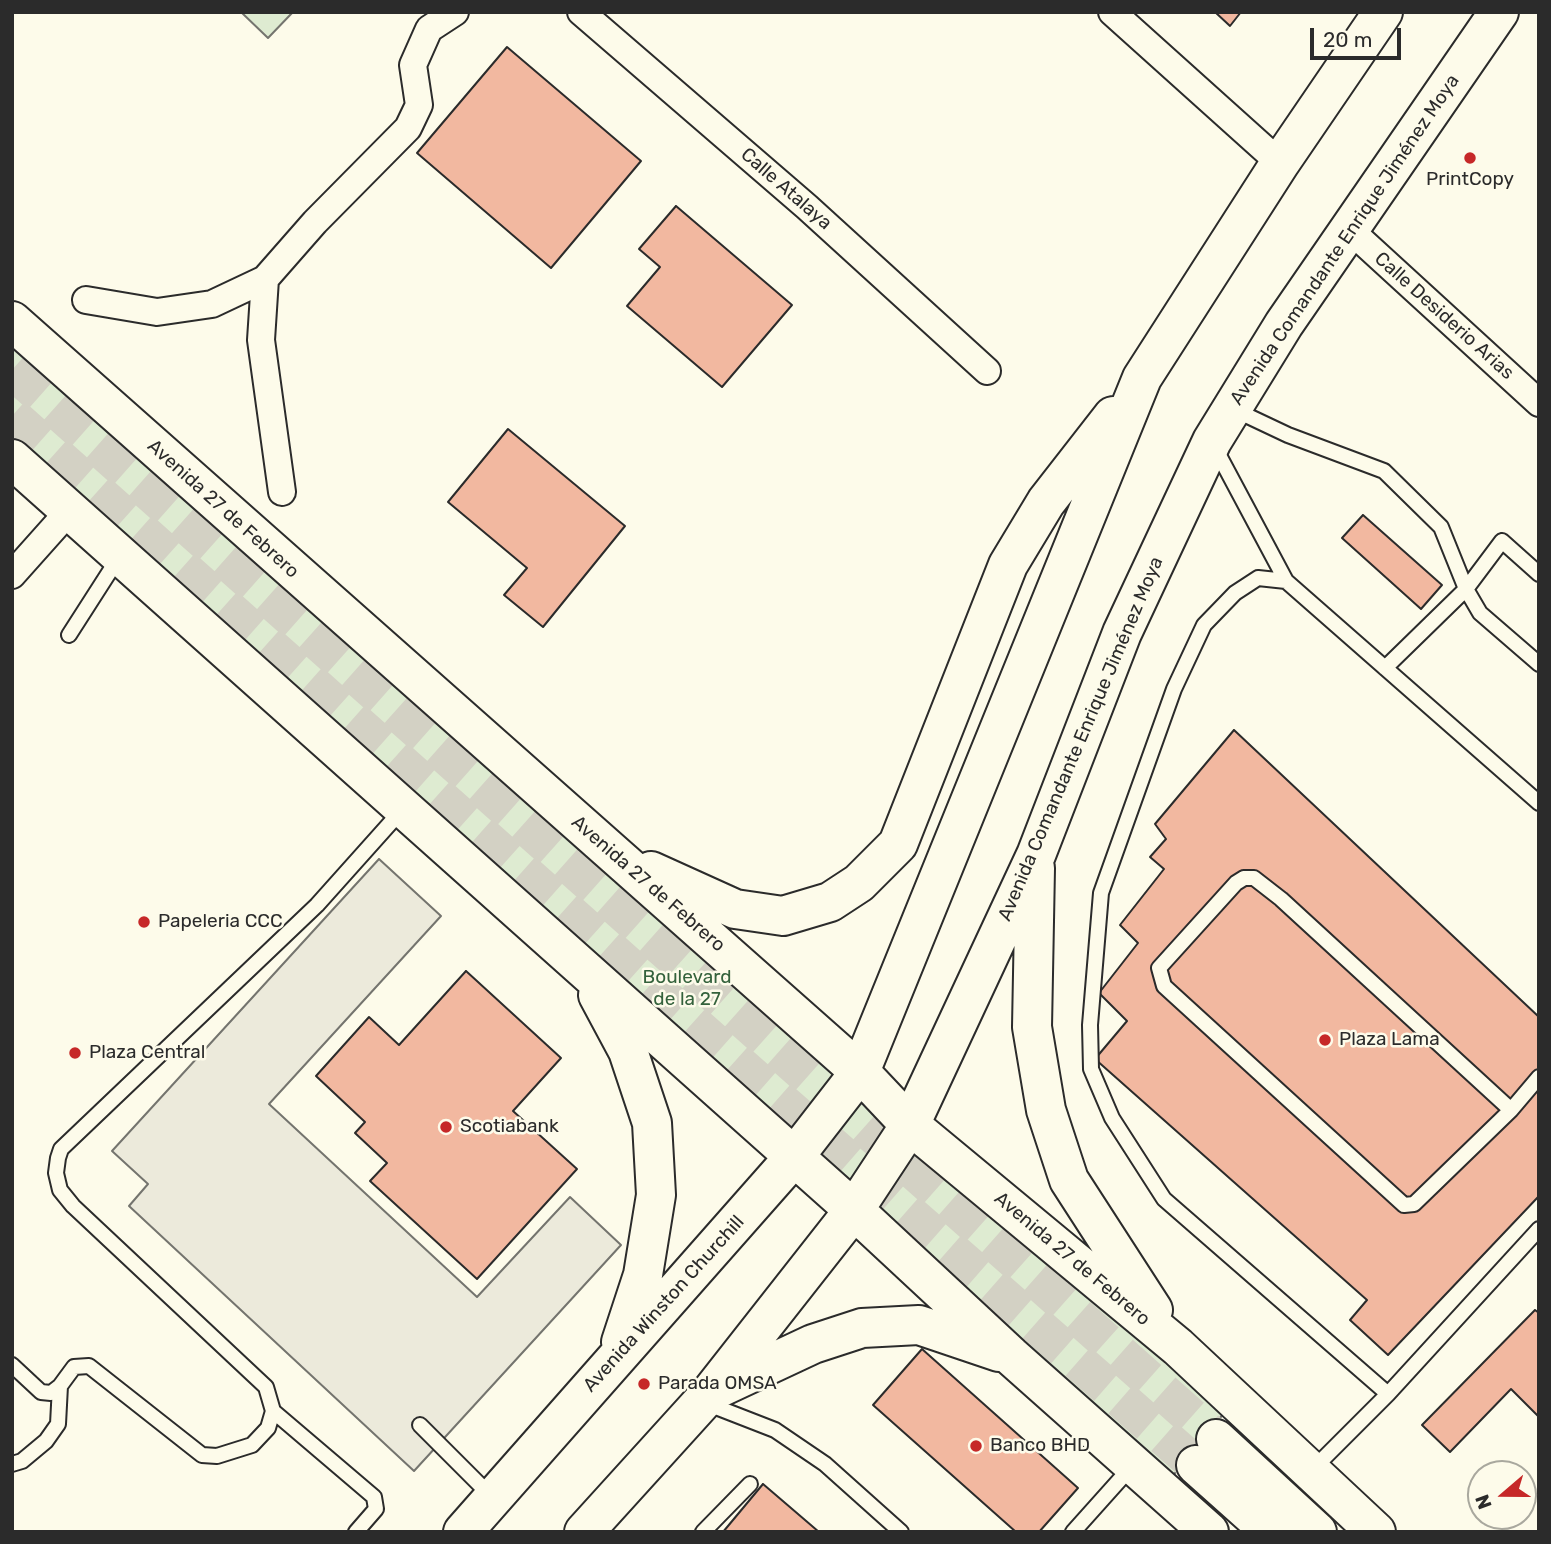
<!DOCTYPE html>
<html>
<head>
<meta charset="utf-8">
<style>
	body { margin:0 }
	#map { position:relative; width:1551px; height:1544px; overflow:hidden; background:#fdfbea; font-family:Rubik,sans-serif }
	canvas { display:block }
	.frame { position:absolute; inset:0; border:14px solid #2b2b2b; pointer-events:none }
	.north { position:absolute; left:1467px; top:1460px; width:70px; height:70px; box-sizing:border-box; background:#fdfbea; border:2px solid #a9a89e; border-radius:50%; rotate:250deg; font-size:19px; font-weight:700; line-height:28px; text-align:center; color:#2b2b2b }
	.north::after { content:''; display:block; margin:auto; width:24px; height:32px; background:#c62828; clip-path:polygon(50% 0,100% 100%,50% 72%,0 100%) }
	.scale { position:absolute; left:1310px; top:28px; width:91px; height:32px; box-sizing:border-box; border:4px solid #2b2b2b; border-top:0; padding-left:9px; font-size:21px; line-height:24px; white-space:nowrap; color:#2b2b2b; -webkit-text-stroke:5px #fdfbea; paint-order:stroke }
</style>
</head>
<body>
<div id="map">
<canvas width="1551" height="1544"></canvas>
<div class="frame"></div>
<div class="north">N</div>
<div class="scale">20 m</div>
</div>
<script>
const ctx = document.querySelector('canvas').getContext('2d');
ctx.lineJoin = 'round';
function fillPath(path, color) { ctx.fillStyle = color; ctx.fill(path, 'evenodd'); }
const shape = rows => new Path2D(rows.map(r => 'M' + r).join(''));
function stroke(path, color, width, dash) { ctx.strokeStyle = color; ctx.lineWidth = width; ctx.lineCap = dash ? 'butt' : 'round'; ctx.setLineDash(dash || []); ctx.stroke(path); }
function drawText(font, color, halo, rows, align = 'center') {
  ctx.font = font + ' Rubik,sans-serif'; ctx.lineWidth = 5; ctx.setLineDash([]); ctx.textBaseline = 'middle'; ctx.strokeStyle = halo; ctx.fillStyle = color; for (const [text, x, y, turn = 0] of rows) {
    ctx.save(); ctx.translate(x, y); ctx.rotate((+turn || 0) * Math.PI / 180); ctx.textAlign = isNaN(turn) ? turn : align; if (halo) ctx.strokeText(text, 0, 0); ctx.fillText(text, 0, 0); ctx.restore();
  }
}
const green = shape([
	[241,12,293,12,268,38,241,12],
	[12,334,1224,1413,1171,1478,12,446,12,334]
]);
const parking = shape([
	[379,859,441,916,269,1104,477,1297,570,1197,621,1245,414,1471,129,1206,148,1184,112,1151,379,859]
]);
const building = shape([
	[1215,12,1241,12,1230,26,1215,12],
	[507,47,641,161,551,268,417,153,507,47],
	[676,206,792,305,722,387,627,306,660,267,639,249,676,206],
	[508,429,625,526,543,627,504,595,527,568,448,502,508,429],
	[1363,515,1442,585,1421,609,1342,538,1363,515],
	[1234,730,1539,1017,1539,1196,1388,1355,1350,1320,1367,1300,1095,1059,1127,1021,1099,993,1138,943,1120,925,1164,869,1150,857,1166,839,1155,824,1234,730],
	[466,971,561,1058,513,1111,577,1169,477,1279,370,1181,387,1163,355,1133,365,1122,316,1076,369,1017,399,1045,466,971],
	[1535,1310,1539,1313,1539,1417,1511,1389,1450,1452,1422,1425,1535,1310],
	[922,1349,1078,1488,1039,1532,1016,1532,873,1405,922,1349],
	[763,1484,819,1532,723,1532,763,1484]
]);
const highwayTunnel = shape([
	[12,370,1216,1439],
	[12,416,741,1066,1196,1465]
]);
const lane = shape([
	[1233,409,1288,435,1384,471,1441,527,1466,589,1480,613,1539,664],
	[1214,446,1286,581],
	[69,635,119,557],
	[1385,668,1466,589,1502,541,1539,574],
	[1244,878,1254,878,1281,899,1511,1110,1414,1204,1404,1205,1164,986,1159,968,1236,883,1244,878],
	[1511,1110,1539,1077],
	[12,1365,41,1392,51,1393,60,1386,74,1367,89,1366,202,1455,217,1456,252,1445,268,1428,273,1411,266,1387,73,1206,60,1190,56,1173,58,1158,61,1149,317,905,402,810],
	[1388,1394,1539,1229],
	[703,1402,775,1430,825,1464,901,1532],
	[273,1411,374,1497,376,1509,356,1532],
	[420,1425,491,1496],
	[12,1464,22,1461,46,1441,58,1424,60,1386],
	[1313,1469,1388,1394,1164,1199,1112,1118,1091,1069,1090,1025,1101,893,1174,689,1204,625,1235,593,1258,578,1286,581,1539,803],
	[703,1532,750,1484],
	[1073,1532,1133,1465]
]);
const street = shape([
	[581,12,807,207,987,371],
	[1112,12,1280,163],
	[1350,230,1539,403],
	[265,279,261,340,282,492],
	[86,300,157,312,212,304,265,279,315,222,408,128,419,105,413,65,429,29,455,12],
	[12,575,70,510]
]);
const primary = shape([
	[12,321,860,1072,910,1125,1178,1347,1376,1532],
	[12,459,854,1210,1011,1356,1209,1532],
	[1035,868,1032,1027,1046,1110,1069,1180,1153,1310],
	[651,871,735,909,783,916,830,902,859,883,898,844,1008,565,1046,502,1113,416],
	[598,995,628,1051,652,1123,656,1195,643,1275,621,1342],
	[719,1388,813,1344,862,1328,919,1325,999,1352],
	[463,1532,794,1157,860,1072,1142,378,1280,163,1383,12],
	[584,1532,711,1392,854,1210,910,1125,1036,855,1122,633,1212,441,1284,324,1499,12]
]);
const highway = shape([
	[1216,1439,1317,1532],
	[1196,1465,1271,1532]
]);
const markers = [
	[1470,158,7,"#c62828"],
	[144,922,7,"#c62828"],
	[1325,1040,7,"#c62828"],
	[75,1053,7,"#c62828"],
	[446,1127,7,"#c62828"],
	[644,1384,7,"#c62828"],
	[976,1446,7,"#c62828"]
];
const poiNames = [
	["PrintCopy",1470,180,"center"],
	["Papeleria CCC",158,922],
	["Plaza Lama",1339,1040],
	["Plaza Central",89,1053],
	["Scotiabank",460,1127],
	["Parada OMSA",658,1384],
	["Banco BHD",990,1446]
];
const streetNames = [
	["Calle Atalaya",786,189,41],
	["Avenida Comandante Enrique Jiménez Moya",1345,240,-56],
	["Calle Desiderio Arias",1444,316,42],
	["Avenida 27 de Febrero",223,509,42],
	["Avenida Comandante Enrique Jiménez Moya",1081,739,-67],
	["Avenida 27 de Febrero",648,884,41],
	["Avenida 27 de Febrero",1072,1259,40],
	["Avenida Winston Churchill",664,1304,-48]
];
const parkNames = [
	["Boulevard",687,978],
	["de la 27",687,1000]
];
fillPath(green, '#deebd1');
stroke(green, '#74746e', 2);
fillPath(parking, '#eceadb');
stroke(parking, '#74746e', 2);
fillPath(building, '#f2b8a0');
stroke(building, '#2b2b2b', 2);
stroke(highwayTunnel, '#d3d1c4', 38, [38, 19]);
stroke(lane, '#2b2b2b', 18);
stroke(street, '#2b2b2b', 30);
stroke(primary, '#2b2b2b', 42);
stroke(highway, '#2b2b2b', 42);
stroke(lane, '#fdfbea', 14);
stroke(street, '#fdfbea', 26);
stroke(primary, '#fdfbea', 38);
stroke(highway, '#fdfbea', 38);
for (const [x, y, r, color] of markers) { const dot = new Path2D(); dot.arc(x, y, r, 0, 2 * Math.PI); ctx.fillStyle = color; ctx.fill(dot); stroke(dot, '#fdfbea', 2.5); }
drawText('19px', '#2b2b2b', '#fdfbea', poiNames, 'left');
drawText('19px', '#2b2b2b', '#fdfbea', streetNames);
drawText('19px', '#34623c', '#fdfbea', parkNames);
</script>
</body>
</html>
